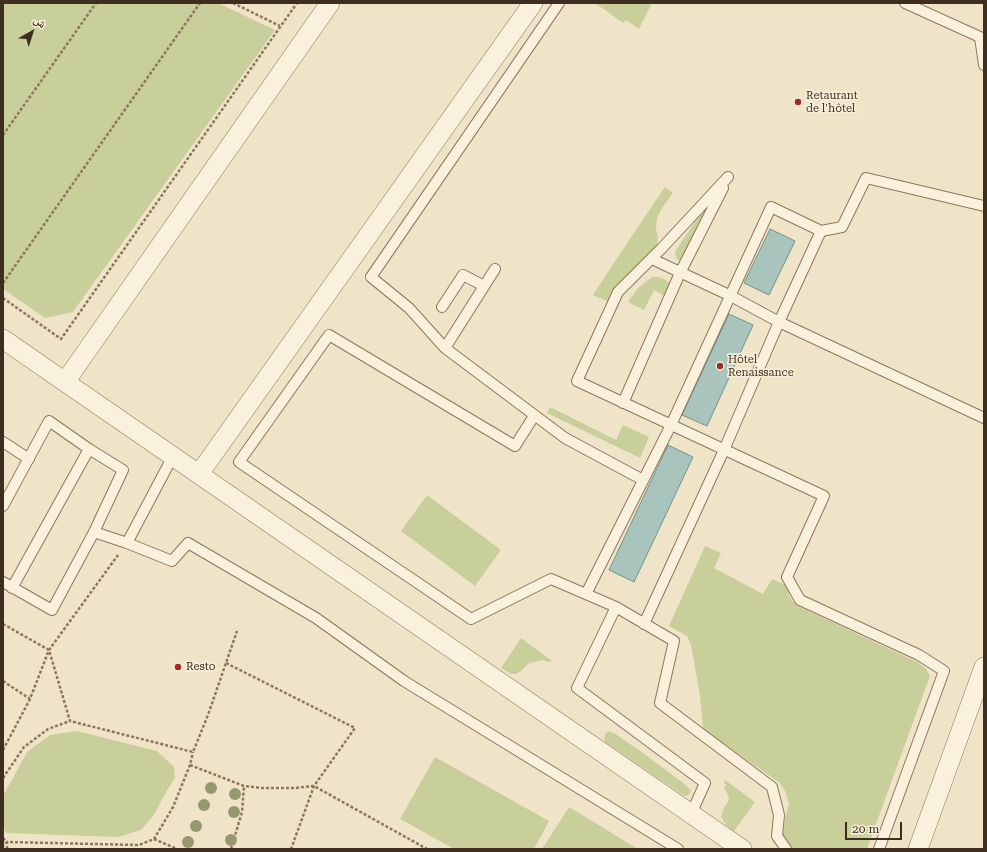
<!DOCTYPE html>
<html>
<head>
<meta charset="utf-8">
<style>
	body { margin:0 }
	#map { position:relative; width:987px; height:852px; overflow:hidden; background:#f0e4c8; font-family:"Roboto Serif","Noto Naskh Arabic",serif }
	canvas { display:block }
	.frame { position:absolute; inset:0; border:4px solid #3d2e20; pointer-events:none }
	.north { position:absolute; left:12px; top:12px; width:40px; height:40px; -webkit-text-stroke:3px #f7eed8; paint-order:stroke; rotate:39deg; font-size:11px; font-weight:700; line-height:16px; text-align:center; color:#3d2e20 }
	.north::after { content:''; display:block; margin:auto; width:14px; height:18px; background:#3d2e20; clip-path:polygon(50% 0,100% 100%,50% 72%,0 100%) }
	.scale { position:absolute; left:845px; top:822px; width:57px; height:18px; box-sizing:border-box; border:2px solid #3d2e20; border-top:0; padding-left:5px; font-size:12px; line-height:14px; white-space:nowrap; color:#3d2e20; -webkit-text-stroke:3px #f7eed8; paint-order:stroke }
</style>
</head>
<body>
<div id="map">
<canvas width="987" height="852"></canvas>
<div class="frame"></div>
<div class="north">ش</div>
<div class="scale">20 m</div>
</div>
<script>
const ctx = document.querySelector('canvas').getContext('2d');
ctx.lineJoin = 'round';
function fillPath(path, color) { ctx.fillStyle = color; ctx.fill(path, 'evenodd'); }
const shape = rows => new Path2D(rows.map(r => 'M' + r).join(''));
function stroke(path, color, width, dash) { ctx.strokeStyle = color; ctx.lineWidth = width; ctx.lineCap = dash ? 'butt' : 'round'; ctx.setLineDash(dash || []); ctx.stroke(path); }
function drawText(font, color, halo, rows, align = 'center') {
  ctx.font = font + ' "Roboto Serif",serif'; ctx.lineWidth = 3.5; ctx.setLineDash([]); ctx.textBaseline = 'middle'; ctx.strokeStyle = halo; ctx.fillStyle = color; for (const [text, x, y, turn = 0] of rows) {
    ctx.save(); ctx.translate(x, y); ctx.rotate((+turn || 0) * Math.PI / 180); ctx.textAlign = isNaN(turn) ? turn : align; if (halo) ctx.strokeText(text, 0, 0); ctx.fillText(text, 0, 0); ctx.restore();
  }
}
const green = shape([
	[3,3,218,3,275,30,73,312,45,318,3,289],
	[595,3,652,3,639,29,626,20,623,23],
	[665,187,673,193,662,208,657,218,656,229,658,238,657,245,654,253,609,302,593,295,629,240],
	[717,192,683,260,680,261,677,260,675,254,676,250,704,209],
	[653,277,658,277,662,278,672,284,666,297,654,290,644,310,628,302,638,288,649,279],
	[550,407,616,440,623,425,649,437,640,458,547,413],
	[427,495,501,550,475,586,401,531],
	[705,546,721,553,714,568,763,594,772,579,786,585,789,595,793,602,802,608,917,662,926,669,930,676,867,849,795,849,784,841,781,836,784,830,785,818,789,804,785,791,780,783,711,735,703,728,700,696,691,645,687,636,669,626],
	[521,638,552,661,547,662,543,660,529,663,521,671,516,674,511,674,501,668],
	[77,731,157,751,174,767,175,778,166,792,154,815,141,830,118,837,6,833,3,828,3,796,27,752,50,735],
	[609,731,614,733,643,753,682,782,691,790,690,793,687,796,685,796,680,793,605,742,604,738,606,733],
	[435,757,549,821,534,849,454,849,400,819],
	[725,780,755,802,734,831,727,826,721,817,723,810,727,803,729,798,727,793,724,789,726,785,724,782],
	[569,807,638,849,542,849]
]);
const water = shape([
	[770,229,795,241,769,295,744,283,770,229],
	[729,314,753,325,707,426,682,415,729,314],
	[668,445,693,457,634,582,609,570,668,445]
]);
const path = shape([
	[233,3,280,26],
	[3,135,96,3],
	[3,283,200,3],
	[3,298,61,339,297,3],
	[3,624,49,650,70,721,193,752,208,715,237,631],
	[226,663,355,728,314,786,291,849],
	[3,681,30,699],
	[3,750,30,699,49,650,118,555],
	[190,765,244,786,262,788,295,788,314,786,427,849],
	[3,778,24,747,48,729,70,721],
	[3,838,7,842,3,846],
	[154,839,177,849],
	[7,849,7,842,139,845,154,839,173,807,190,765,193,752],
	[231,849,242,812,244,786]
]);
const service = shape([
	[559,3,371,277,409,308,445,348,565,438,643,480],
	[905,3,980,37,984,65],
	[728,177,662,248,618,292,577,381,824,496,787,577,800,600,919,655,944,671,879,849],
	[652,259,731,296,779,322,984,418],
	[442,307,463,275,484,286],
	[445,348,495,269],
	[623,403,680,273,723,188],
	[534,416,515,446,329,335,239,462,471,619,551,579,616,607,674,641,660,703,772,787,779,815,777,836,786,849],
	[3,442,29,459],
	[89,449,123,470,94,532],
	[3,506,49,421,89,449,12,588],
	[127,543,173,456],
	[3,582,52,610,94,532,127,543,172,561,188,543,316,618,404,681,678,849],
	[586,594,671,425,771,207,821,231,842,227,866,178,984,206],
	[616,607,577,688,705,783,691,814],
	[644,624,724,450,779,322,821,231]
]);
const minor = shape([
	[3,339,65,382,184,464,742,849],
	[65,382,330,3],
	[199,474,533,3],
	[918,849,984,667]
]);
const trees = [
	[211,788],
	[235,794],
	[204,805],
	[234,812],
	[196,826],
	[231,840],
	[188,842]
];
const markers = [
	[798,102,4,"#9e2a2b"],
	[720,366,4,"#9e2a2b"],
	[178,667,4,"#9e2a2b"]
];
const poiNames = [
	["Retaurant",806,96],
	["de l'hôtel",806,109],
	["Hôtel",728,360],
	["Renaissance",728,373],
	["Resto",186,667]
];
fillPath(green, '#c9cf9b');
fillPath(water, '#a9c4bc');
stroke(water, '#6f938a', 1);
stroke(service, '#8d765c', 12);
stroke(minor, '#8d765c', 20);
stroke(path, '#8d765c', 2.5, [3, 2]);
stroke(service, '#faf1dc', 10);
stroke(minor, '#faf1dc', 19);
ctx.fillStyle = '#96986f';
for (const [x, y] of trees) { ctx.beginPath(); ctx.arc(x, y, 6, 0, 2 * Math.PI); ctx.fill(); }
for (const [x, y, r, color] of markers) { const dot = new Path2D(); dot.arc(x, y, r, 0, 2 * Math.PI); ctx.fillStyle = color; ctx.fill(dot); stroke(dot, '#f7eed8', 1.5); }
drawText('11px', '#3d2e20', '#f7eed8', poiNames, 'left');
</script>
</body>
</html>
